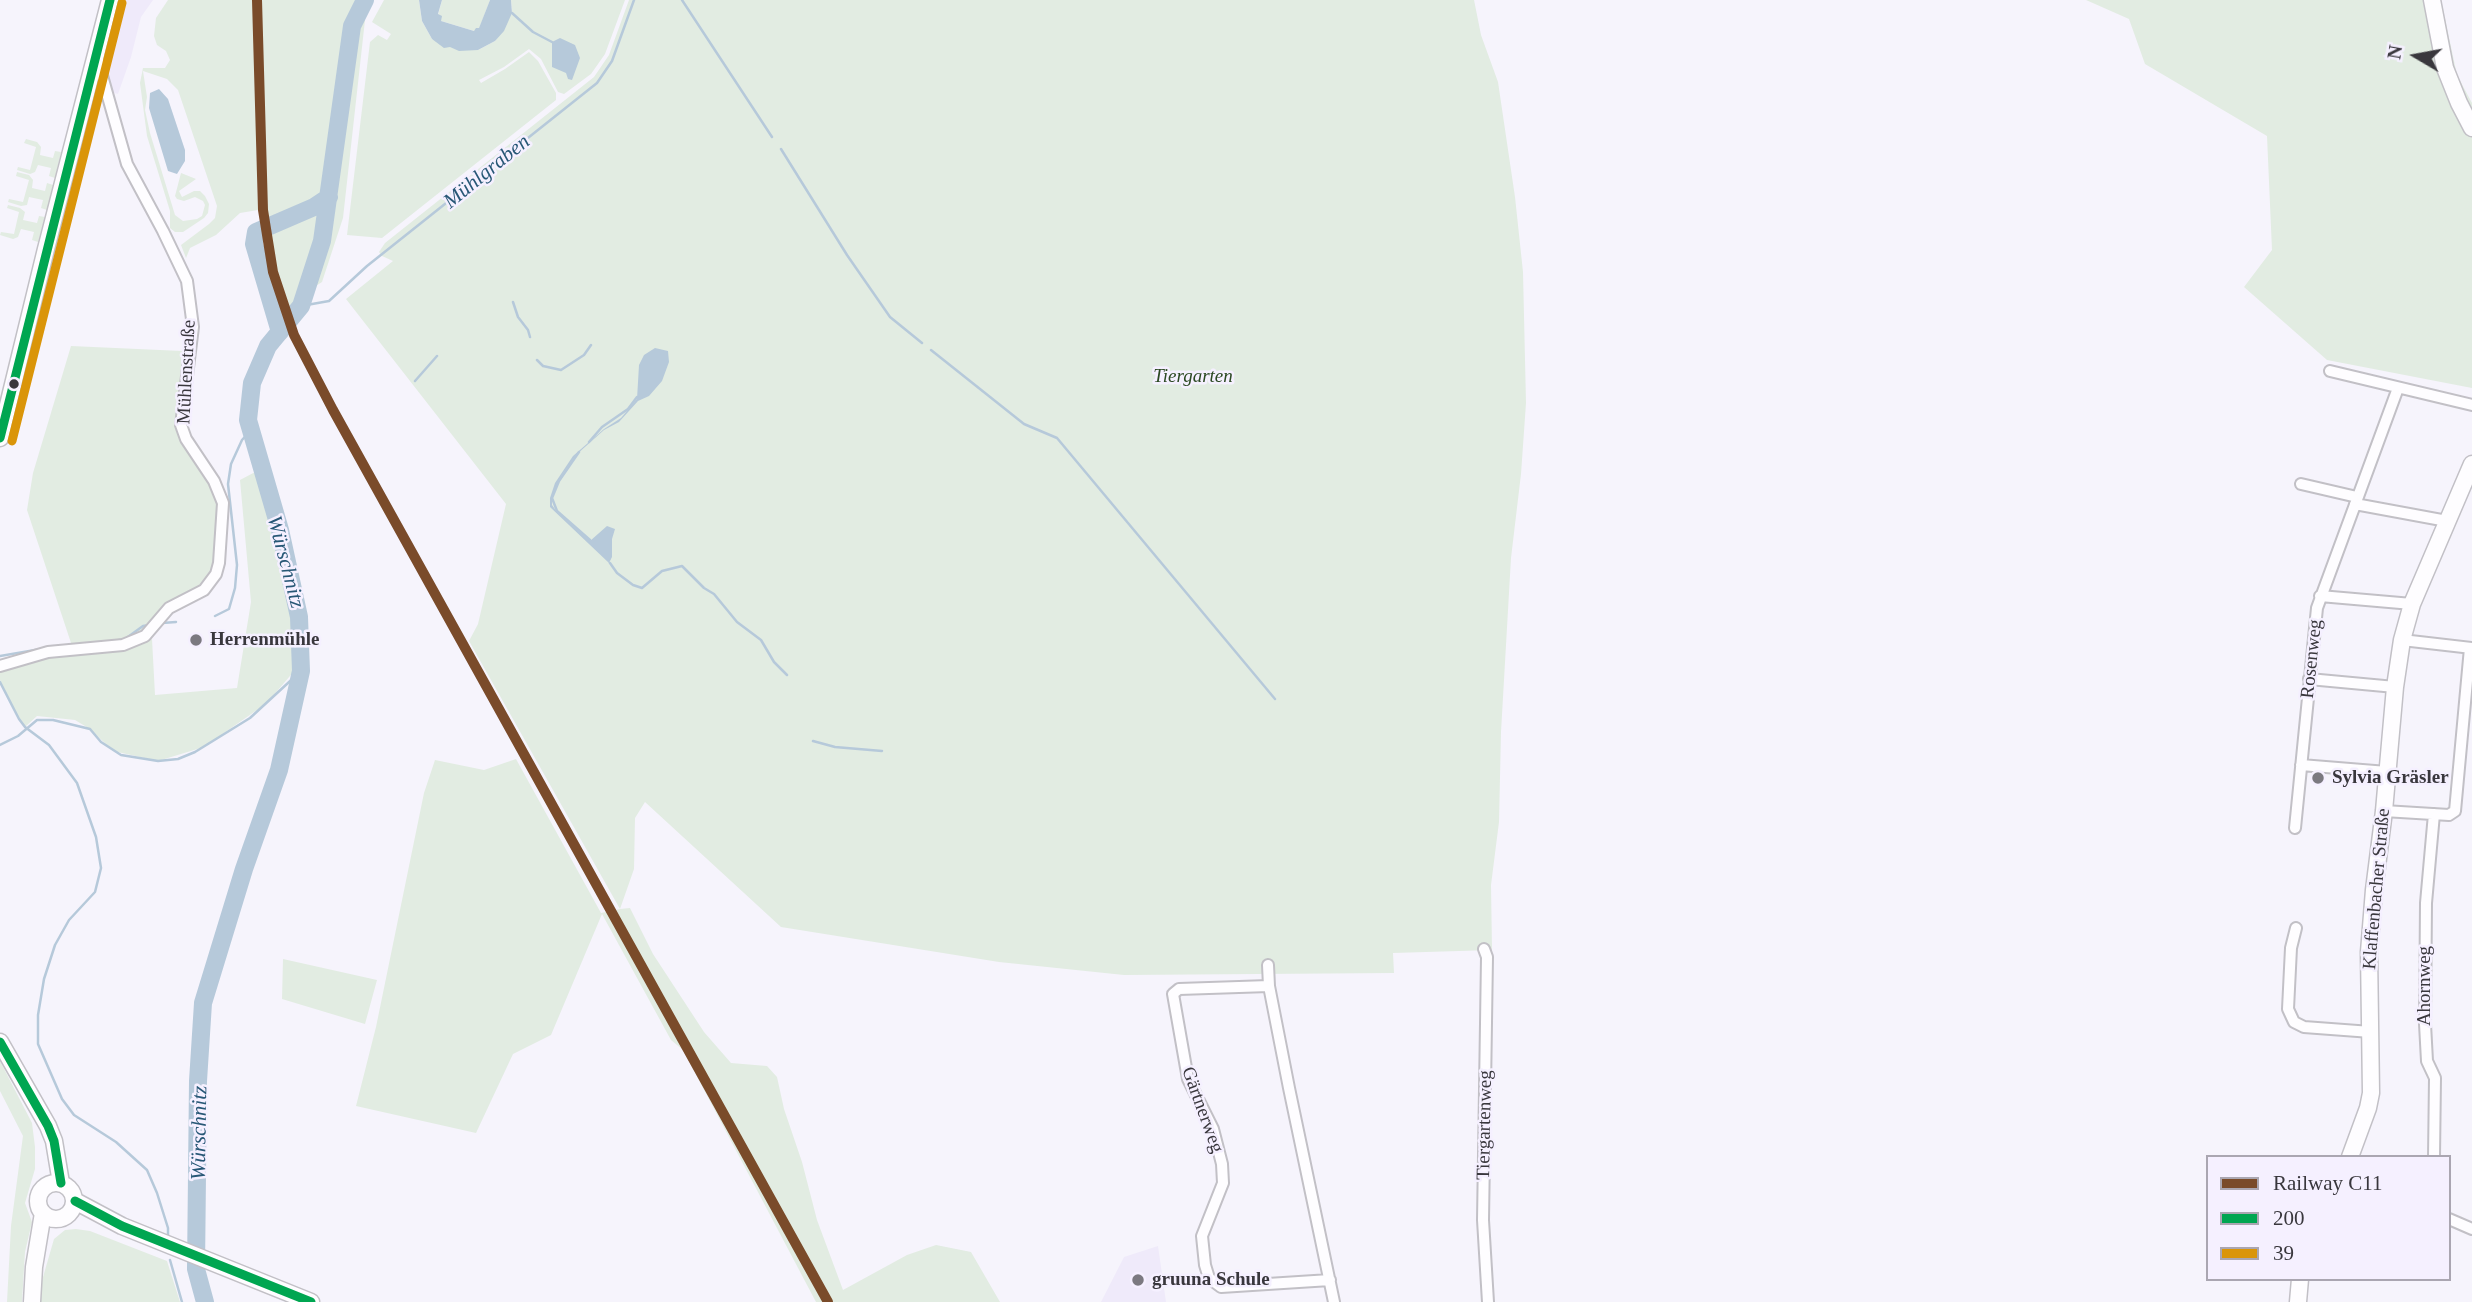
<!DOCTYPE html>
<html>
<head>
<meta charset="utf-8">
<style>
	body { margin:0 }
	#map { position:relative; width:2472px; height:1302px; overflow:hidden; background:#f6f4fc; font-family:"Times New Roman",serif }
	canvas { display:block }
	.legend { position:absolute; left:2206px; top:1155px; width:245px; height:126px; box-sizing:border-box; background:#f5f0ff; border:2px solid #aaa6b1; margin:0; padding:9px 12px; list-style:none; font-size:21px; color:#39373d }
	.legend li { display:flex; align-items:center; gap:14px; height:35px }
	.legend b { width:35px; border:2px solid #aaa6b1 }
	.north { position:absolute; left:2381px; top:21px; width:70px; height:70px; -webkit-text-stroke:5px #f5f0ff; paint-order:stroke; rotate:280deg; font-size:19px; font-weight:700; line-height:28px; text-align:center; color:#39373d }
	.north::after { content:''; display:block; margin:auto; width:24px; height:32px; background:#39373d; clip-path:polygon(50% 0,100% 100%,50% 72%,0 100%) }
</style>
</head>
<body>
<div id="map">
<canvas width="2472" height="1302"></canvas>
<ul class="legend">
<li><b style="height:9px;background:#7a4b2a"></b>Railway C11</li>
<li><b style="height:9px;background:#00a651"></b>200</li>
<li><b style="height:9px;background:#da9509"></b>39</li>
</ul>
<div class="north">N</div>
</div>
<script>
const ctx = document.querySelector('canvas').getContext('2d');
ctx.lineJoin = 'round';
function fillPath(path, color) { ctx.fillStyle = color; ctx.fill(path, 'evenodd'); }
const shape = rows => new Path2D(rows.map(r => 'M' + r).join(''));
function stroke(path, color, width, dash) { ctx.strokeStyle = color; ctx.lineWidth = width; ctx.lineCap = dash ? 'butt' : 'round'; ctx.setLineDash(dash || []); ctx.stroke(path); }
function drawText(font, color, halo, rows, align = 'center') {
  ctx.font = font + ' "Times New Roman",serif'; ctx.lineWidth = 5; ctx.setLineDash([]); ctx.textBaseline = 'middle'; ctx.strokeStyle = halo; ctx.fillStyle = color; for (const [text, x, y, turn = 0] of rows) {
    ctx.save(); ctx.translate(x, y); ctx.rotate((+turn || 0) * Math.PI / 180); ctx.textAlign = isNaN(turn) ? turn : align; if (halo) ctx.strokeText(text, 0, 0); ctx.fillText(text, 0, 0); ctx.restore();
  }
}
const built = shape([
	[117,0,153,0,141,17,131,57,118,94,111,92,102,68],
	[253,0,261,0,267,209,258,210],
	[271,233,287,307,281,309,268,271,261,235],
	[1158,1246,1166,1302,1101,1302,1124,1257]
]);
const green = shape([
	[168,0,253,0,258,210,240,213,216,235,190,248,186,258,181,245,209,224,215,218,217,206,178,90,167,79,143,71,147,97,145,110,150,133,175,215,183,221,197,219,202,216,205,205,203,201,195,197,184,201,177,199,175,196,181,173,196,179,179,191,182,197,194,191,200,191,205,196,209,204,208,213,204,218,183,232,175,232,170,228,170,211,147,136,140,83,143,68,165,68,170,60,166,51,157,45,154,36,156,18],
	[261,0,360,0,349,25,343,55,319,240,297,291,296,302,288,310,277,269,266,209],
	[384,0,419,0,422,21,432,39,456,49,478,50,495,41,512,13,511,0,625,0,605,54,591,74,564,94,558,92,541,59,529,49,504,67,479,80,481,83,505,69,529,52,538,61,556,93,556,100,382,238,347,235,370,42,378,35,387,40,391,34,372,22],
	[442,0,490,0,479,29,474,31,441,21,438,15],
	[629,0,1474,0,1481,35,1498,82,1515,197,1523,272,1526,403,1521,474,1511,558,1501,732,1499,822,1491,885,1492,950,1393,953,1394,973,1124,975,999,962,781,927,645,802,635,818,634,869,620,909,630,908,653,954,704,1032,731,1063,767,1066,777,1077,784,1109,802,1162,817,1220,843,1290,907,1255,936,1245,971,1252,1000,1302,816,1302,683,1050,671,1040,602,914,551,1035,513,1054,476,1133,356,1106,376,1027,424,793,435,760,484,770,516,759,601,913,620,909,469,641,478,624,506,504,346,299,393,261,382,256,379,252,385,243,594,77,609,55],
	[2086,0,2441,0,2457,75,2472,103,2472,388,2327,360,2244,287,2272,250,2267,136,2145,64,2129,19],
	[360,18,365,20,343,218,322,282,311,289,324,242,333,198,351,56,355,27],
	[26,139,37,142,41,147,40,155,53,158,55,151,61,152,55,178,49,176,51,168,38,165,35,172,30,174,17,170,18,167,30,170,36,147,24,143],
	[17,172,29,175,33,180,32,188,45,191,47,183,53,185,47,210,41,208,43,200,29,197,27,205,21,206,8,202,9,199,23,202,29,180,16,176],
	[8,205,20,208,25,212,23,220,37,223,39,216,45,217,38,242,32,240,34,232,21,229,18,237,13,239,0,235,1,232,14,234,19,212,7,208],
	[71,346,182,351,178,426,213,482,221,503,218,550,211,575,198,589,169,602,154,618,145,636,73,649,27,510,33,473],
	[257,471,293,608,295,670,267,703,204,747,158,761,113,751,90,729,75,720,37,716,25,727,10,703,0,680,0,670,57,656,122,650,152,639,155,695,237,688,251,602,240,480],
	[283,959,377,980,365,1024,282,999],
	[0,1061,32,1123,35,1147,35,1169,25,1203,32,1222,25,1252,22,1302,7,1302,11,1226,23,1136,0,1091],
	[76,1229,90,1231,167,1261,180,1302,40,1302,41,1284,54,1239,65,1230]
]);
const water = shape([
	[419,0,442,0,438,14,442,16,441,21,474,31,476,28,479,28,490,0,511,0,512,13,504,31,495,41,478,50,459,51,450,47,444,48,432,39,422,21],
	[560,38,575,45,580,58,572,80,568,79,566,73,552,67,552,42],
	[159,89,168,99,185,150,185,161,177,174,168,171,149,108,150,93],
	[655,348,668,351,669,362,662,381,649,396,638,401,619,422,604,430,576,455,562,475,552,496,552,505,557,512,590,541,607,526,615,529,612,539,612,557,609,563,550,507,550,498,555,483,573,456,604,429,621,418,637,399,639,365,644,355]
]);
const stream = shape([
	[682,0,772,137],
	[512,13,533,32,552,42],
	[781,149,847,255,890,317,922,343],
	[513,302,518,317,528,330,530,337],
	[301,306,329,301,367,266,597,83,612,61,634,0],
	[931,350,1024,424,1057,438,1275,699],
	[537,360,543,366,561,370,584,355,591,345],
	[415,381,437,356],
	[589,442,602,427,628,409,637,397],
	[579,452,559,481,552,498,557,511,590,540],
	[610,563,617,573,633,585,642,588,662,571,682,566,704,588,714,594,737,622,761,640,774,662,787,675],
	[215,616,229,609,235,588,237,565,228,484,231,464,242,440,251,430],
	[162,623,176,622],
	[114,641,125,639,143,626,149,625],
	[0,656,41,649],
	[0,682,19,719,25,727,49,745,77,783,96,837,101,868,95,892,69,920,55,945,44,979,38,1015,38,1044,62,1099,74,1115,116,1142,147,1170,157,1193,168,1228,168,1238],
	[813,741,835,747,882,751],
	[0,745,18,736,37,720,53,720,90,729,101,742,121,755,158,761,178,759,195,752,250,718,301,671],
	[170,1260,182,1302]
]);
const river = shape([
	[280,332,254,244,256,232,314,207,329,197],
	[205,1302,196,1269,198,1081,203,1003,244,869,279,770,301,671,299,617,280,530,248,420,252,383,268,346,301,306,322,241,352,26,365,0]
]);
const street = shape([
	[2330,371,2472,405],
	[2301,484,2357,497],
	[2355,504,2447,521],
	[2320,596,2412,604],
	[2402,640,2472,648],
	[0,666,48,652,123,645,145,636,169,608,204,590,216,574,219,563,223,503,214,481,186,439,181,425,193,327,187,281,163,231,127,164,97,58],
	[2309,679,2395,687],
	[2301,765,2387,772],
	[2384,811,2449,815,2455,811,2470,648],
	[2434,814,2426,903,2425,1024,2427,1061,2435,1078,2434,1157],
	[2295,828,2317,608,2398,388],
	[2296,928,2291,948,2288,1009,2294,1022,2304,1027,2371,1032],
	[1484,949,1487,957,1483,1220,1488,1302],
	[1268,965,1269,986,1289,1088,1334,1302],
	[1269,986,1179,989,1173,994,1188,1079,1213,1129,1222,1164,1223,1183,1202,1236,1205,1265,1209,1278,1221,1287,1330,1280],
	[2449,1219,2472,1229]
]);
const secondary = shape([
	[2432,0,2445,68,2459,103,2472,128],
	[0,438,46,249,110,0],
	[0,1042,48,1126,54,1141,61,1183],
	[2350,1157,2368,1108,2371,1093,2369,952,2374,890,2384,811,2395,687,2402,640,2412,604,2472,464],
	'38 1201a18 18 0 1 1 36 0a18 18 0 1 1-36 0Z',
	[75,1201,122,1226,311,1302],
	[32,1302,34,1267,43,1213],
	[2298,1302,2300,1279]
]);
const bus1 = shape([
	[0,438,110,0],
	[0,1042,48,1126,54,1141,61,1183],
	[75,1201,122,1226,311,1302]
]);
const bus2 = shape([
	[12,441,122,3]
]);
const rail1 = shape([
	[257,0,263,210,273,272,294,335,333,410,828,1302]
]);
const markers = [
	[14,384,6,"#39373d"],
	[196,640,7,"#7b7980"],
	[2318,778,7,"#7b7980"],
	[1138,1280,7,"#7b7980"]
];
const streetNames = [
	["Mühlenstraße",187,372,-87],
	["Rosenweg",2312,659,-84],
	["Klaffenbacher Straße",2377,889,-85],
	["Ahornweg",2425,986,-90],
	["Gärtnerweg",1202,1110,70],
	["Tiergartenweg",1485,1125,-89]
];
const parkNames = [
	["Tiergarten",1193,377]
];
const poiNames = [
	["Herrenmühle",210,640],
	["Sylvia Gräsler",2332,778],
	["gruuna Schule",1152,1280]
];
const waterNames = [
	["Mühlgraben",487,172,-39],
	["Würschnitz",285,562,75],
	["Würschnitz",200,1133,-89]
];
fillPath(built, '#efeafa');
fillPath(green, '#e2ece2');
fillPath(water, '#b6c9da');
stroke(stream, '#b6c9da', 2.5);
stroke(river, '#b6c9da', 18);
stroke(street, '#c2c0c6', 14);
stroke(secondary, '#c2c0c6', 19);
stroke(street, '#fefdff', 10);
stroke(secondary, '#fefdff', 16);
stroke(bus1, '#00a651', 9);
stroke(bus2, '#da9509', 9);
stroke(rail1, '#7a4b2a', 10);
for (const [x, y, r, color] of markers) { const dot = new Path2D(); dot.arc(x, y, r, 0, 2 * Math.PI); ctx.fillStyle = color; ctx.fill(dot); stroke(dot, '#f5f0ff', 2.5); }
drawText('19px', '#39373d', '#f5f0ff', streetNames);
drawText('italic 19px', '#2b4922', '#f5f0ff', parkNames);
drawText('bold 19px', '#39373d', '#f5f0ff', poiNames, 'left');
drawText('italic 21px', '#275776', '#f5f0ff', waterNames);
</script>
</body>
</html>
